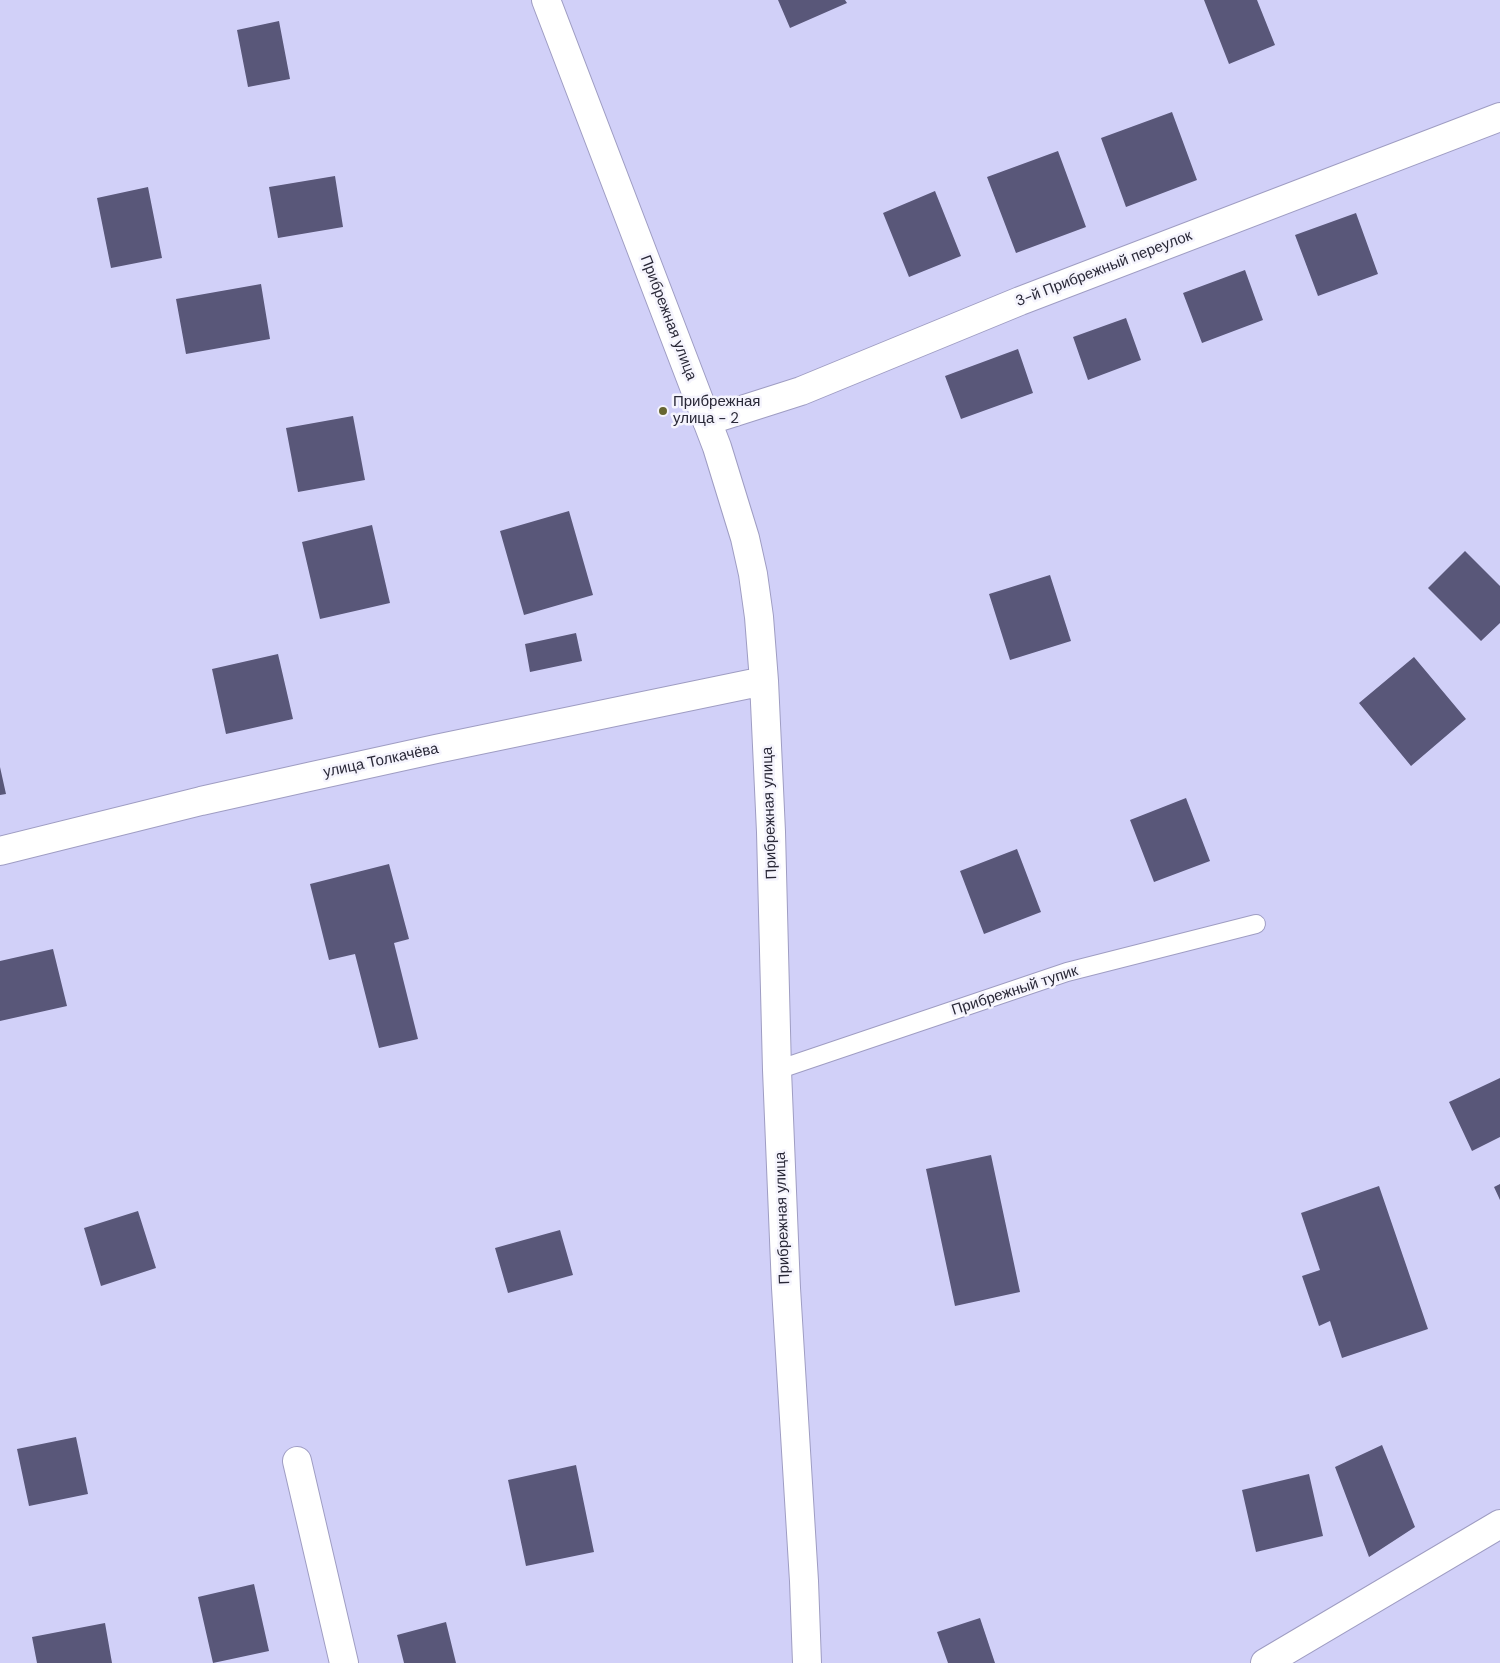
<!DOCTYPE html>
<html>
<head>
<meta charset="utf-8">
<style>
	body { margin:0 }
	canvas { display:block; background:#d1d0f8 }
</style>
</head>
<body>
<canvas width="1500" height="1663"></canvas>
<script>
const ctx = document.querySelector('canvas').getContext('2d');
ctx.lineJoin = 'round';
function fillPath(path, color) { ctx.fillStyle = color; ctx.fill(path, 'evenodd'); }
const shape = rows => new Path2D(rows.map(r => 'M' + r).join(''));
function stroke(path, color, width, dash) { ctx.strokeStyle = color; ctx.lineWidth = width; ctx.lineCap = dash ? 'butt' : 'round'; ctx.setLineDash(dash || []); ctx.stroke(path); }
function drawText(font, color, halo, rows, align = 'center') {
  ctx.font = font + ' "DM Sans",sans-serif'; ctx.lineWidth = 5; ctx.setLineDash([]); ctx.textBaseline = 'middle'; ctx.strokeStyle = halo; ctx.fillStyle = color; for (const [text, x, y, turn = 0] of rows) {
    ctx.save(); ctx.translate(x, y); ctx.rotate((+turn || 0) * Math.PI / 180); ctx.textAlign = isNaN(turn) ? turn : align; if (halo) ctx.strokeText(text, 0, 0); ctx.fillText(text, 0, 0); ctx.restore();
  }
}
const building = shape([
	[778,0,845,0,847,3,790,28],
	[1204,0,1257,0,1275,45,1229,64],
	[279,21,290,79,248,87,237,30],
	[1172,112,1197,180,1126,207,1101,138],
	[1058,151,1086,227,1016,253,987,177],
	[335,176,343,227,278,238,269,187],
	[148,187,162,258,111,268,97,198],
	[935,191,961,256,909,277,883,213],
	[1356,213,1378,274,1318,296,1295,235],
	[1245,270,1263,320,1202,343,1183,293],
	[261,284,270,339,186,354,176,299],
	[1126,318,1141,360,1088,380,1073,337],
	[1018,349,1033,393,961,419,945,376],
	[353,416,365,480,298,492,286,428],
	[569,511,593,595,524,615,500,531],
	[372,525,390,603,320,619,302,542],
	[1465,551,1500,586,1500,623,1481,641,1428,588],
	[1050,575,1071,641,1010,660,989,594],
	[576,633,582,661,530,672,525,644],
	[278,654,293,719,226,734,212,669],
	[1414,657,1466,719,1411,766,1359,703],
	[0,767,6,794,0,795],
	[1186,798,1210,861,1154,882,1130,820],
	[1017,849,1041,912,984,934,960,871],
	[389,864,409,939,394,943,418,1039,379,1048,355,954,329,960,310,884],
	[53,949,67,1006,0,1021,0,961],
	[1500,1078,1500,1137,1472,1151,1449,1102],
	[991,1155,1020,1292,955,1306,926,1169],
	[1500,1184,1500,1200,1494,1187],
	[1379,1186,1428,1329,1342,1358,1330,1321,1319,1326,1302,1276,1320,1270,1301,1213],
	[138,1211,156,1268,101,1286,84,1228],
	[560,1230,573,1275,508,1293,495,1248],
	[76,1437,88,1494,29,1506,17,1449],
	[1382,1445,1415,1527,1369,1557,1335,1467],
	[576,1465,594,1552,526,1566,508,1480],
	[1309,1474,1323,1536,1256,1552,1242,1490],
	[254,1584,269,1651,213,1663,198,1597],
	[980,1618,995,1663,948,1663,937,1632],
	[446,1622,456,1663,404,1663,397,1635],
	[105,1623,112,1663,37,1663,32,1637]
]);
const lane = shape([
	[777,1070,1067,972,1256,924]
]);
const street = shape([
	[707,421,801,391,1020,301,1500,117],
	[297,1461,344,1663],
	[1265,1663,1500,1524]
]);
const secondary = shape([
	[546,0,717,447,745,538,753,574,759,617,764,681,771,832,777,1070,786,1288,804,1581,807,1663],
	[0,851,201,801,313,776,436,749,764,681]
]);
const markers = [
	[663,411,5,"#666531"]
];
const streetNames = [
	["3-й Прибрежный переулок",1104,269,-21],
	["Прибрежная улица",668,318,69],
	["улица Толкачёва",381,761,-12],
	["Прибрежная улица",770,813,-92],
	["Прибрежный тупик",1015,991,-18],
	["Прибрежная улица",783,1218,-92]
];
const poiNames = [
	["Прибрежная",673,402],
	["улица - 2",673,419]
];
fillPath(building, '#595779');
stroke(lane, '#9f9dc3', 20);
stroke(street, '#9f9dc3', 30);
stroke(secondary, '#9f9dc3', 30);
stroke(lane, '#fff', 18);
stroke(street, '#fff', 28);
stroke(secondary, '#fff', 28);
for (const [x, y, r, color] of markers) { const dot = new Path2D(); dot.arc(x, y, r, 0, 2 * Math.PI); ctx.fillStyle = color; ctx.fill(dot); stroke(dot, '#f5f4fd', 2); }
drawText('15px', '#292837', '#f5f4fd', streetNames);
drawText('15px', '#292837', '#f5f4fd', poiNames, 'left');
</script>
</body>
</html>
